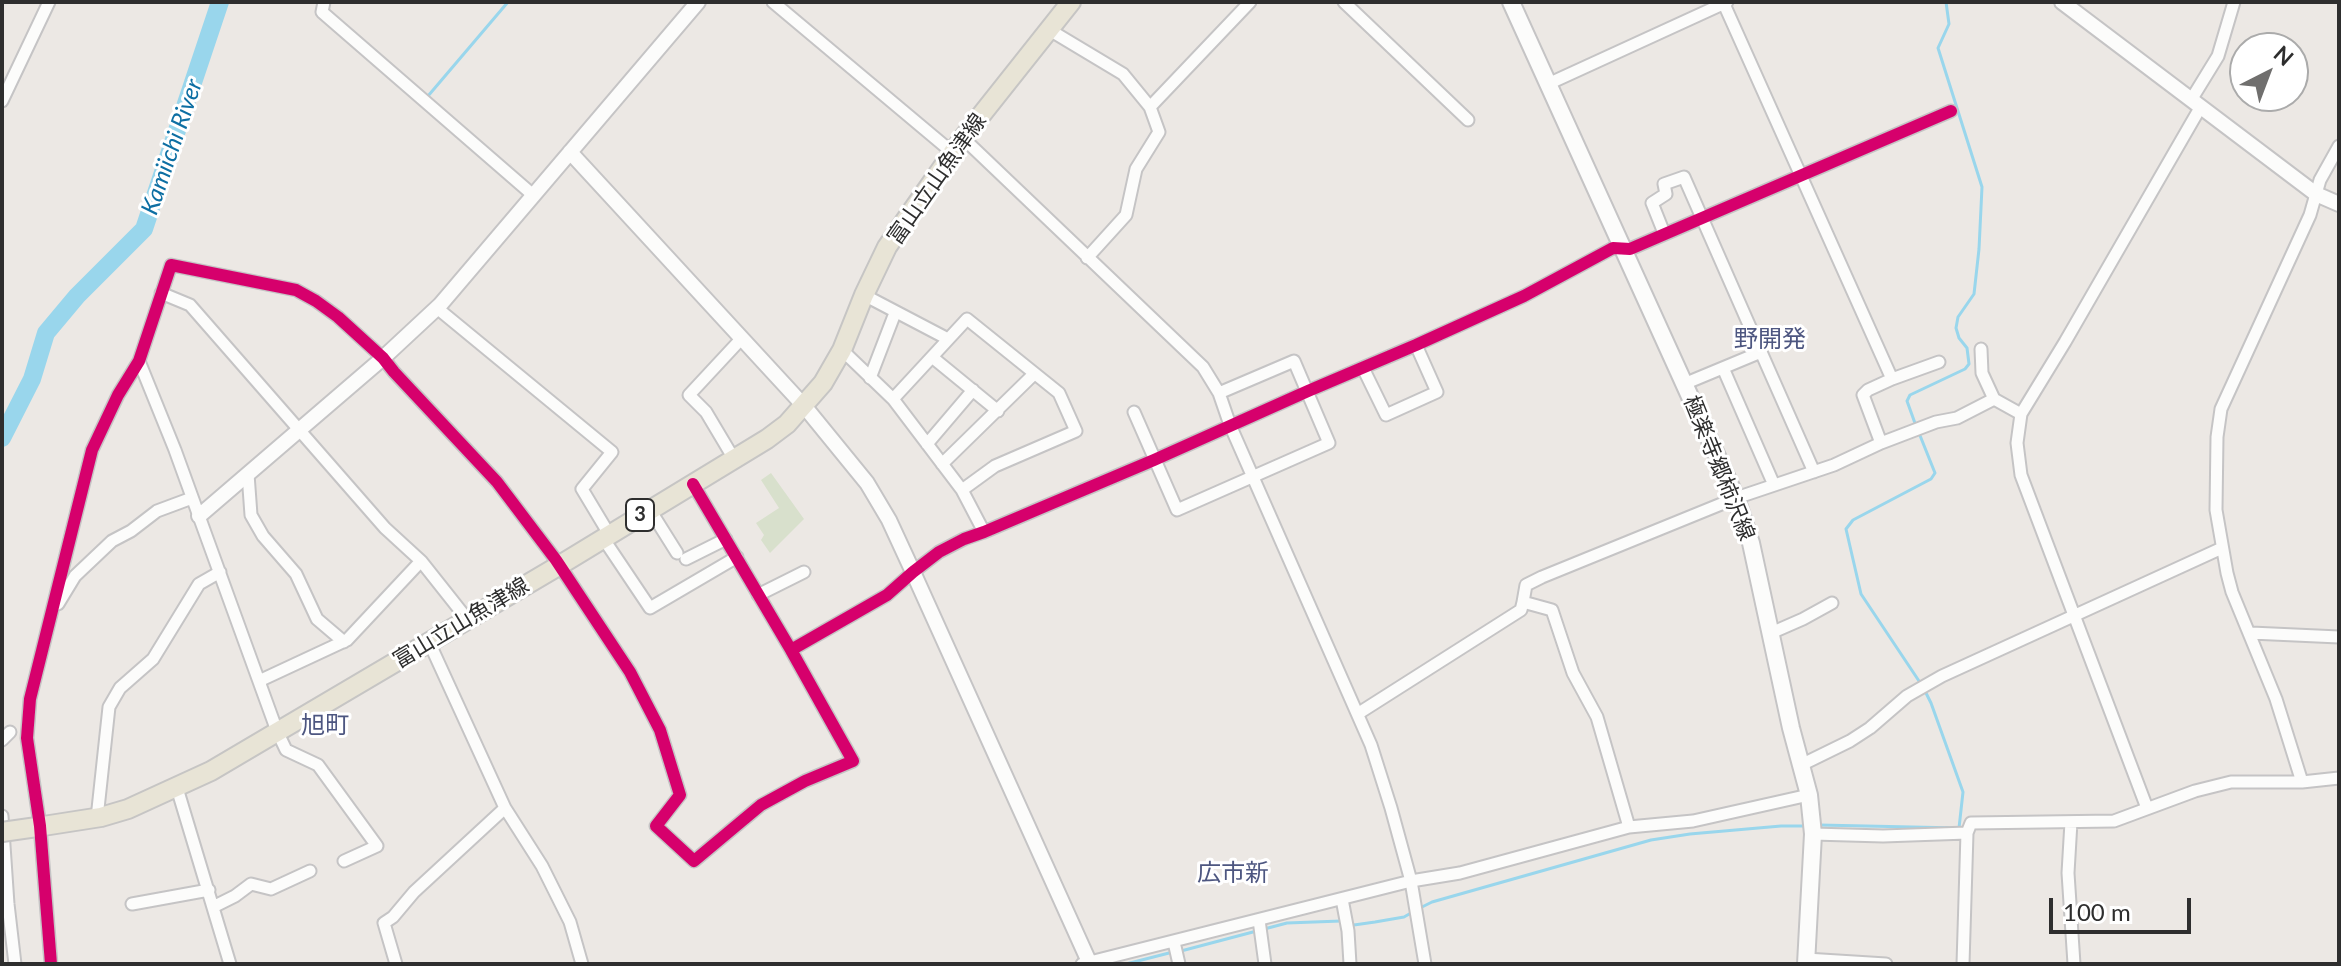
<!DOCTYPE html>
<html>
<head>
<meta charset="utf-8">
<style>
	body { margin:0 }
	#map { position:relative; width:2341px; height:966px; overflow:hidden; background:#ece8e4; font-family:Lato,sans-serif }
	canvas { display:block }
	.frame { position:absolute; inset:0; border:4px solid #2e2e2e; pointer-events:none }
	.north { position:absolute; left:2229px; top:32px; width:80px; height:80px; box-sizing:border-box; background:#fff; border:2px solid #ababab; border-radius:50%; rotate:42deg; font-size:22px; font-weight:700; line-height:32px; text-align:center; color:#2e2e2e }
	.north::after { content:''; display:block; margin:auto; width:28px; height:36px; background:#706f6e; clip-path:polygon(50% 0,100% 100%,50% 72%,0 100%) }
	.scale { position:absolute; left:2049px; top:898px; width:142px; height:36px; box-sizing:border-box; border:4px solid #2e2e2e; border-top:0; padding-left:10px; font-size:24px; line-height:28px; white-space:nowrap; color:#2e2e2e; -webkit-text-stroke:6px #fff; paint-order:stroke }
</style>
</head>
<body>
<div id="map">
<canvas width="2341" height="966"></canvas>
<div class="frame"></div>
<div class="north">N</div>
<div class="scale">100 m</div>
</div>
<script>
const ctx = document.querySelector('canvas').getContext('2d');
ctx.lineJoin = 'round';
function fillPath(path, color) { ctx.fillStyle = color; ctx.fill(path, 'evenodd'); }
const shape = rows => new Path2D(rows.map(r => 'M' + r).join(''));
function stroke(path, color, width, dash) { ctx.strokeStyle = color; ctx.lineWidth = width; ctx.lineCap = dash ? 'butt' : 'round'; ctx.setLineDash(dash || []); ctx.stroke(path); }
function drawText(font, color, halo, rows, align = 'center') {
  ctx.font = font + ' Lato,"Noto Sans JP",sans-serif'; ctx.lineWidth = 6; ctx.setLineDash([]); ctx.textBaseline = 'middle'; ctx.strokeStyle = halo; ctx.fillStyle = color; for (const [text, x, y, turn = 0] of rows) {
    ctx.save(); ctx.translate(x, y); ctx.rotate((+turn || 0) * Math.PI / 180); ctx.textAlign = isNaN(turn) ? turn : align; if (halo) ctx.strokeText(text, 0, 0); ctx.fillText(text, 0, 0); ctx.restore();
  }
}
const cemetery = shape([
	[771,473,804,519,770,553,761,540,764,535,756,523,779,508,761,480]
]);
const stream = shape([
	[428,96,508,2],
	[1916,426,1907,401,1910,395,1965,369,1969,364,1967,348,1959,338,1956,328,1958,317,1974,294,1979,249,1982,187,1938,48,1949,24,1946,2],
	[1919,433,1935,473,1931,479,1853,520,1846,529,1861,594,1921,684],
	[1819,825,1959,828,1963,792,1931,703,1925,691],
	[1418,909,1432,902,1651,840,1690,834,1781,826,1807,826],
	[1349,923,1354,925,1375,922,1404,917,1411,913],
	[1181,951,1287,923,1341,921],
	[1126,964,1173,952]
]);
const river = shape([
	[2,438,32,379,46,333,77,296,144,229,220,2]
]);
const minor = shape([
	[324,2,322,12,533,195],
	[773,2,953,153],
	[1344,2,1468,120],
	[1048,29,1123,74,1150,107,1159,132,1136,169,1126,215,1087,258],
	[1548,84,1727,2],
	[2191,100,2218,56,2234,2],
	[2,101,49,2],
	[1150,107,1250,2],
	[963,138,1203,367,1219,393,1230,425,1371,745,1391,808,1411,881,1425,964],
	[1664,233,1652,203,1666,194,1664,184,1684,177,1761,352],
	[161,293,190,305,385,528,421,561,347,640,259,681],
	[864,295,948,339],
	[437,308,612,452,582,489,609,534],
	[1981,349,1982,373,1994,399,2021,414],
	[842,350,893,399,962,490,984,532],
	[932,357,998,411],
	[139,361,175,450,277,731,286,750,318,765,377,846,344,861],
	[1363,368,1386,415,1437,392,1416,345],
	[1723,368,1774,485],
	[870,378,895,313],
	[1892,379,1939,362],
	[1684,384,1761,352,1814,472],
	[893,399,967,319,1059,393,1076,431,995,466,962,490],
	[1134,412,1177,510,1329,443,1294,361,1219,393],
	[1881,443,1936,422,1957,418,1994,399],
	[927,444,973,390],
	[734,459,706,412,689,395,742,338],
	[942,464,1034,374],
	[248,474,251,515,263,536,296,574,317,619,344,642],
	[650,510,677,553],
	[603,538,650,608,737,557],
	[686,559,726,539],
	[421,561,467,619],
	[758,595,804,572],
	[1523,602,1526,585,1542,577,1736,498,1834,465,1881,443,1863,395,1868,390,1892,379,1724,4],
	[58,604,75,576,112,541,131,531,157,511,192,498],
	[1771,633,1803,619,1832,603],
	[2251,633,2339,637],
	[429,642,505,808,542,866,570,922,582,964],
	[791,650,887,595,913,572,939,552,964,539,984,532,1154,460,1308,391,1416,345,1524,296,1613,248,1630,249,1951,111],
	[1359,713,1521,610,1523,602,1552,610,1573,673,1597,717,1629,827],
	[2,740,10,732],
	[1801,765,1850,741,1870,728,1907,696,1942,676,2222,548],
	[2302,782,2276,699,2232,592,2227,573,2216,510,2217,437,2221,409,2310,215,2320,180,2339,146],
	[177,788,230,964],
	[2147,808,2021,475,2017,443,2021,414,2065,342,2200,108],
	[2,816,8,904,15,964],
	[97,818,109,707,120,688,153,659,199,584,220,572],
	[2071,822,2068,873,2074,964],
	[1813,834,1883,836,1967,833,1971,823,2114,821,2195,791,2231,782,2302,782,2339,778],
	[1342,899,1348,931,1350,964],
	[132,904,209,890],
	[213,907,235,896,251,884,271,889,310,871],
	[1259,920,1265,964],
	[1174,942,1179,964],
	[1806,959,1886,964],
	[51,964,40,826,27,738,30,699,92,450,118,395,139,361,171,265,296,290,316,301,338,317,383,358,394,372,497,482,556,560,630,672,660,730,680,795,656,826,694,861,761,805,805,781,853,761,791,650,693,484],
	[396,964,384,923,393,917,414,892,505,808],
	[1082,964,1411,881,1460,873,1629,827,1693,821,1809,795],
	[1963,964,1967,833]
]);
const tertiary = shape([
	[2062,2,2316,194,2339,204],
	[570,152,805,407,867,483,889,520,913,572,1090,964],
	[199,516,383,358,440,305,698,2]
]);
const secondary = shape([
	[1511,2,1736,498,1751,543,1791,728,1809,795,1813,834,1806,964]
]);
const primary = shape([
	[37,827,101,817,128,809,211,771,560,565,767,439,787,424,823,383,842,350,864,295,887,247,907,218,963,138,1071,2]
]);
const primaryBridge = shape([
	[2,832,37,827]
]);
const cycleway = shape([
	[791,650,887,595,913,572,939,552,964,539,984,532,1154,460,1308,391,1416,345,1524,296,1613,248,1630,249,1951,111],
	[51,964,40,826,27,738,30,699,92,450,118,395,139,361,171,265,296,290,316,301,338,317,383,358,394,372,497,482,556,560,630,672,660,730,680,795,656,826,694,861,761,805,805,781,853,761,791,650,693,484]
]);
const shields = [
	[640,515,28]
];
const shieldNames = [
	["3",640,515]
];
const streetNames = [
	["富山立山魚津線",937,179,-55],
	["極楽寺郷柿沢線",1719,468,68],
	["富山立山魚津線",461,623,-31]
];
const waterNames = [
	["Kamiichi River",172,147,-71]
];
const neighbourhoodNames = [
	["野開発",1770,339],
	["旭町",325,725],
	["広市新",1233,873]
];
fillPath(cemetery, '#d8e0cc');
stroke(stream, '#99d6ec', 3);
stroke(river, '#99d6ec', 18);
stroke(minor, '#c5c4c5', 15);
stroke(tertiary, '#c5c4c5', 18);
stroke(secondary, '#c5c4c5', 20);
stroke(primary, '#c6c5c4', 22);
stroke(minor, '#fcfcfb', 11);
stroke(tertiary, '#fcfcfb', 14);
stroke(secondary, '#fcfcfb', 16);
stroke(primary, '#e8e4d6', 18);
stroke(primaryBridge, '#c6c5c4', 22, []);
stroke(primaryBridge, '#e8e4d6', 18);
stroke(cycleway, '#d6006c', 12);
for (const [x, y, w] of shields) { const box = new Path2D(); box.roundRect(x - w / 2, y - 16, w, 32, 6); ctx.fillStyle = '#fff'; ctx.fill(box); stroke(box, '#2e2e2e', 2); }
drawText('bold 20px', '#2e2e2e', null, shieldNames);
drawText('22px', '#2e2e2e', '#fff', streetNames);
drawText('italic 24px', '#0d6fa3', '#fff', waterNames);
drawText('24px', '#4d5680', '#fff', neighbourhoodNames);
</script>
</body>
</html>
